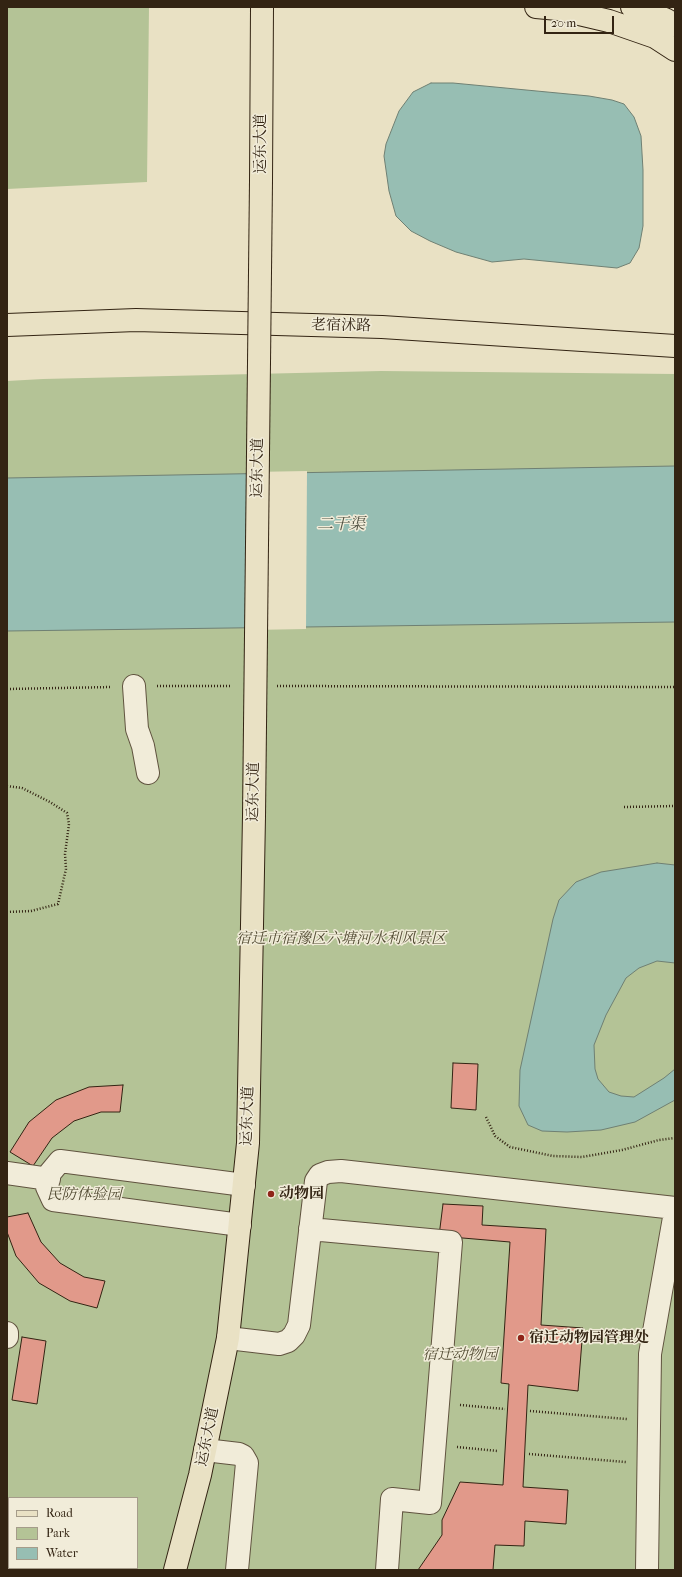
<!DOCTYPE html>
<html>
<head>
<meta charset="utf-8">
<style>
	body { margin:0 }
	#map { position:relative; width:682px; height:1577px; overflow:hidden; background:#e9e1c4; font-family:"IM FELL French Canon",serif }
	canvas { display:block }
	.frame { position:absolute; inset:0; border:8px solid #332413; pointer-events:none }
	.legend { position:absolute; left:8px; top:1497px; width:130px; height:72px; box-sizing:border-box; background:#f1ecd9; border:1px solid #a59c8a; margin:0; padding:5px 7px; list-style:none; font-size:12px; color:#332413 }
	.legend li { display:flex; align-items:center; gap:8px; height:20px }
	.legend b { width:20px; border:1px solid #a59c8a }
	.scale { position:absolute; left:544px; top:16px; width:70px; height:18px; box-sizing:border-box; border:2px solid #332413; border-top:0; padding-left:5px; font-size:12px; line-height:14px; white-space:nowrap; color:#332413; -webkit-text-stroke:3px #f1ecd9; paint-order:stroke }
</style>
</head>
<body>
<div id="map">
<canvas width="682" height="1577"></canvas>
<div class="frame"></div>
<ul class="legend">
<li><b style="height:5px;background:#e9e1c4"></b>Road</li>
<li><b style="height:11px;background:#b4c396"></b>Park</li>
<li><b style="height:11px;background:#97beb3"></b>Water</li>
</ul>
<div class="scale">20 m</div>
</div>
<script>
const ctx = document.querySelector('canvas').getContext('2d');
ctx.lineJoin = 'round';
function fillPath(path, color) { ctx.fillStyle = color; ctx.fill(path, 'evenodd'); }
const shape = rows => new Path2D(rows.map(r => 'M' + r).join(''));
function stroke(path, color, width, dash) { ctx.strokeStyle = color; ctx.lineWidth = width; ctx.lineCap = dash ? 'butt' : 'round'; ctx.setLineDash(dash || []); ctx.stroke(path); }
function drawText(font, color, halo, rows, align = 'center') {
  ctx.font = font + ' "IM FELL French Canon","Noto Serif SC",serif'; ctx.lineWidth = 3; ctx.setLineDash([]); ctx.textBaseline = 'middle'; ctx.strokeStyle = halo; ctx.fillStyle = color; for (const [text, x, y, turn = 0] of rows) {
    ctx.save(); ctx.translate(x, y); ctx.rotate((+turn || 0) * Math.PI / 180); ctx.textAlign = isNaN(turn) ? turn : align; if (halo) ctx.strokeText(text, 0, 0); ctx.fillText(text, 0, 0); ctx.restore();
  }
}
const green = shape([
	[7,7,149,7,147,182,7,189],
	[381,371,675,374,675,1570,7,1570,7,381,43,379],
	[9,1498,137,1498,137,1568,9,1568]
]);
const water = shape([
	[431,83,453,83,589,96,612,100,624,104,634,117,641,136,643,170,643,226,639,248,630,263,617,268,524,259,492,262,456,252,430,241,411,231,396,216,389,191,384,156,386,144,399,111,413,92,431,83],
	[675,466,675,622,7,631,7,478,675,466],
	[657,863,675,865,675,963,657,961,639,968,626,978,606,1015,594,1045,595,1069,598,1079,609,1092,621,1096,634,1097,664,1078,675,1069,675,1100,635,1122,601,1130,567,1132,542,1131,528,1125,519,1106,520,1070,553,919,559,900,576,882,601,872,657,863]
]);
const pier = shape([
	[307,471,306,629,252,630,252,472]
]);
const building = shape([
	[453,1063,478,1064,476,1110,451,1108,453,1063],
	[123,1085,120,1112,101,1112,74,1121,52,1138,33,1166,10,1152,29,1122,56,1100,89,1087,123,1085],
	[443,1204,483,1206,482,1225,546,1229,541,1325,583,1328,578,1391,528,1385,523,1487,568,1490,566,1524,525,1521,524,1546,495,1545,493,1570,418,1570,442,1535,442,1520,460,1482,503,1485,509,1384,501,1383,510,1242,439,1236,443,1204],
	[28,1213,41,1242,60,1263,84,1277,105,1281,97,1308,70,1301,39,1283,16,1256,7,1232,7,1217,28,1213],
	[22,1337,46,1341,37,1404,12,1400,22,1337]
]);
const path = shape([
	[157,686,232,686],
	[277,686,675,687],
	[7,689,112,687],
	[7,786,22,788,50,802,67,813,69,824,65,854,66,869,58,904,31,911,7,912],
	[624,807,675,806],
	[486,1117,495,1136,510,1147,553,1156,582,1157,622,1150,659,1140,675,1138],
	[460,1405,505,1409],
	[530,1411,627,1419],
	[457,1447,498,1451],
	[529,1454,626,1462]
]);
const minor = shape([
	[134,686,137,729,143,746,148,773],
	[7,1173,49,1179],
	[240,1225,53,1200,47,1187,50,1173,60,1161,244,1185],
	[310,1229,451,1242,430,1503,392,1499,387,1570],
	[7,1333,7,1337],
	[228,1338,279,1344,288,1341,294,1335,299,1325,316,1181,320,1175,328,1172,341,1171,675,1208],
	[205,1450,239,1454,243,1456,247,1463,237,1570],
	[647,1570,650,1354,675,1212]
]);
const major = shape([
	[536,7,558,9,609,21,655,37,675,50],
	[632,7,665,19,675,25],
	[261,181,262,7],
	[7,325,136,320,382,327,675,346],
	[175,1570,200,1475,228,1338,248,1143,254,816]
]);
const majorBridge = shape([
	[254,816,261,181]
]);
const markers = [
	[271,1194,4,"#8f2418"],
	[521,1338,4,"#8f2418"]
];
const streetNames = [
	["运东大道",261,144,-90],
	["老宿沭路",341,326,1],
	["运东大道",258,468,-89],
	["运东大道",254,792,-89],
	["运东大道",248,1116,-88],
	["运东大道",208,1437,-78]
];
const parkNames = [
	["宿迁市宿豫区六塘河水利风景区",341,939],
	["民防体验园",84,1195],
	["宿迁动物园",460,1355]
];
const poiNames = [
	["动物园",279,1194],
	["宿迁动物园管理处",529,1338]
];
const waterNames = [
	["二干渠",341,525]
];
fillPath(green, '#b4c396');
fillPath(water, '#97beb3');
stroke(water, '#6f8073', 1);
fillPath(pier, '#e9e1c4');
fillPath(building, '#e1998a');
stroke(building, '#332413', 1);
stroke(minor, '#60533f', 24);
stroke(major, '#332413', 24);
stroke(path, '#332413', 2.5, [1, 2]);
stroke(minor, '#f1ecd9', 22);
stroke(major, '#e9e1c4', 22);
stroke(majorBridge, '#332413', 24, []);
stroke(majorBridge, '#e9e1c4', 22);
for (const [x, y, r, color] of markers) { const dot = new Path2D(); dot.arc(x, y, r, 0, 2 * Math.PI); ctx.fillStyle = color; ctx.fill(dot); stroke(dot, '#f1ecd9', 1.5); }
drawText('15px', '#332413', '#f1ecd9', streetNames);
drawText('italic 15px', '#534c34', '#f1ecd9', parkNames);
drawText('bold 15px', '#332413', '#f1ecd9', poiNames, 'left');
drawText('italic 16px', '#515243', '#f1ecd9', waterNames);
</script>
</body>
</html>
